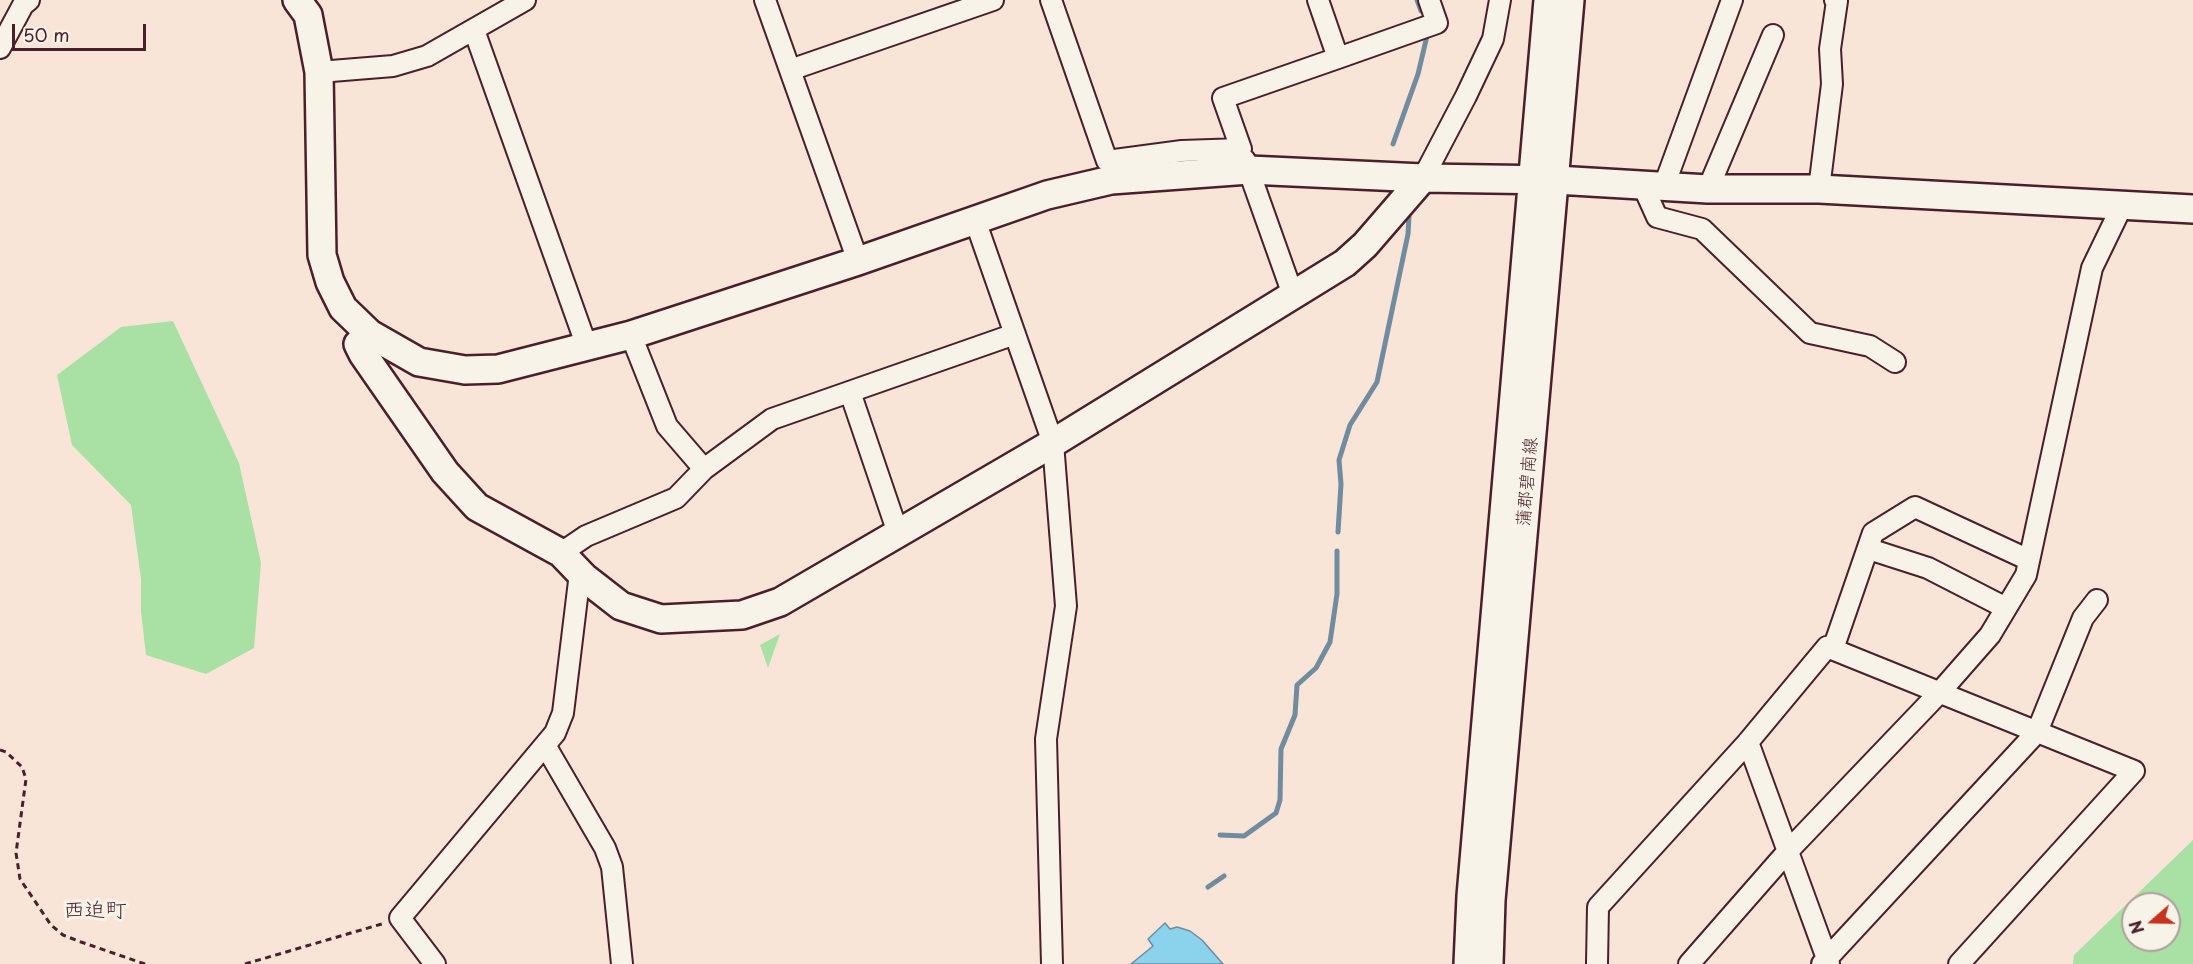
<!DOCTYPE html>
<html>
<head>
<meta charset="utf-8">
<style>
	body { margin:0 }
	#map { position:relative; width:2193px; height:964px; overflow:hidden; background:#f9e5d7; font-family:"Playpen Sans",sans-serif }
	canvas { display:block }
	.north { position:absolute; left:2121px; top:892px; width:60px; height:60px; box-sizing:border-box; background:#f7f3e8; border:2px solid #b29e9c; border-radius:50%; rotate:250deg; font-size:16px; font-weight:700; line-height:24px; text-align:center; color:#4a1f2b }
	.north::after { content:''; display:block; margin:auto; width:21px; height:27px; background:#c8321e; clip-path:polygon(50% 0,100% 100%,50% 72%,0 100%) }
	.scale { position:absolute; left:12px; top:24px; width:134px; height:27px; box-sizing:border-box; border:3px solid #4a1f2b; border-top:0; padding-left:8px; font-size:18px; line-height:21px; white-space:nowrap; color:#4a1f2b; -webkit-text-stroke:4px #f7f3e8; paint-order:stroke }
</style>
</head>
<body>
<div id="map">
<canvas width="2193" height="964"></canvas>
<div class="north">N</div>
<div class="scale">50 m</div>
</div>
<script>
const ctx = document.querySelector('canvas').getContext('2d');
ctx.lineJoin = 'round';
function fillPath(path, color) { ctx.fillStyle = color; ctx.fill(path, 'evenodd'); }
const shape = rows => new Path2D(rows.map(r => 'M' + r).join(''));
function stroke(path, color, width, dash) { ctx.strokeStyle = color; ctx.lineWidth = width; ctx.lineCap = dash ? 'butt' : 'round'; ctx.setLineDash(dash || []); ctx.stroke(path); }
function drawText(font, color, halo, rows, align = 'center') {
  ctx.font = font + ' "Playpen Sans","Klee One",sans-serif'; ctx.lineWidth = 6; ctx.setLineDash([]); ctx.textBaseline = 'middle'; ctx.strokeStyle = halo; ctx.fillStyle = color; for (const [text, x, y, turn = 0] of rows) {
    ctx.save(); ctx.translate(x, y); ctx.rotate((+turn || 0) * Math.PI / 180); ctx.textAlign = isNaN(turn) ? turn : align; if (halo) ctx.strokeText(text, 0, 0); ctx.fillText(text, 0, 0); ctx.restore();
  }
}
const green = shape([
	[173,321,239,463,261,563,254,648,206,674,146,655,141,612,141,579,131,505,72,445,57,375,121,327],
	[780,634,768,668,760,645],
	[2193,840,2193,964,2073,964,2074,955],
	[2133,904,2169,904,2169,940,2133,940]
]);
const water = shape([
	[1165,923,1170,929,1177,927,1190,931,1202,940,1223,964,1131,964,1153,946,1148,939,1165,923]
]);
const stream = shape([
	[1417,0,1421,11],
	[1393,144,1418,74,1427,36],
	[1338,532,1341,484,1339,460,1350,425,1377,382,1408,234,1409,217],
	[1220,835,1244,836,1276,813,1280,800,1281,749,1295,715,1297,685,1316,668,1330,642,1337,594,1337,551],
	[1208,887,1224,876]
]);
const path = shape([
	[0,750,6,752,22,767,26,779,16,853,20,879,51,925,63,935,81,942,145,964],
	[245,964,385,923]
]);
const street = shape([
	[765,0,858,261],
	[1051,0,1107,161,1182,151,1241,149,1223,98,1338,58,1318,0],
	[474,30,587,347],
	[0,48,23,5,29,0],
	[1338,58,1437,23,1429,0],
	[790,70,993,0],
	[319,72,393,66,427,56,525,0],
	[1245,160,1293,295],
	[1423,178,1466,96,1493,39,1500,0],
	[1643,186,1657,217,1702,229,1810,333,1870,346,1895,362],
	[1664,186,1732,0],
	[1708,189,1773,35],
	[1819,189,1832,84,1830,49,1837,1,1835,0],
	[975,220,1053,443,1066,606,1046,739,1052,964],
	[631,335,667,426,704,469],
	[850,392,898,533],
	[1869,549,1928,568,2006,608],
	[561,553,586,536,676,498,704,469,772,419,1015,334],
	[1833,649,1873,533,1915,507,2029,560],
	[1748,742,1829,964],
	[545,745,605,848,612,867,622,964],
	[435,964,400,918,555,733,563,713,580,573],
	[1597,964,1598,907,1748,742,1827,647,2134,771,1959,964],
	[1689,964,1788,851,1940,692,1990,635,2026,575,2092,268,2122,206],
	[1822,964,2037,732,2083,618,2097,600]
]);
const secondary = shape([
	[297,0,308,15,319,72,322,255,330,282,343,308,370,334,419,362,465,370,498,369,631,335,858,261,1047,195,1111,180,1249,170,1423,178],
	[370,334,358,344,363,354,445,472,477,507,561,553,585,578,621,606,661,619,742,615,780,602,1053,443,1345,263,1365,245,1423,178,1556,180,1708,189,1819,189,2193,209],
	[1468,964,1471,896,1548,0],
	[1489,964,1491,900,1570,0]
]);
const streetNames = [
	["蒲郡碧南線",1528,482,-85]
];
const quarterNames = [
	["西迫町",95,911]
];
fillPath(green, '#a9e0a3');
fillPath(water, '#8bd3ec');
stroke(water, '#718b9f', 1.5);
stroke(stream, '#718b9f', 5);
stroke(street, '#4a1f2b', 24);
stroke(secondary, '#4a1f2b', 32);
stroke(path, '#4a1f2b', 3, [6, 4.5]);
stroke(street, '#f7f3e8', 20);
stroke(secondary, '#f7f3e8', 27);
drawText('18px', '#4a1f2b', '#f7f3e8', streetNames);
drawText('21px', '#4a1f2b', '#f7f3e8', quarterNames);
</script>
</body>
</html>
